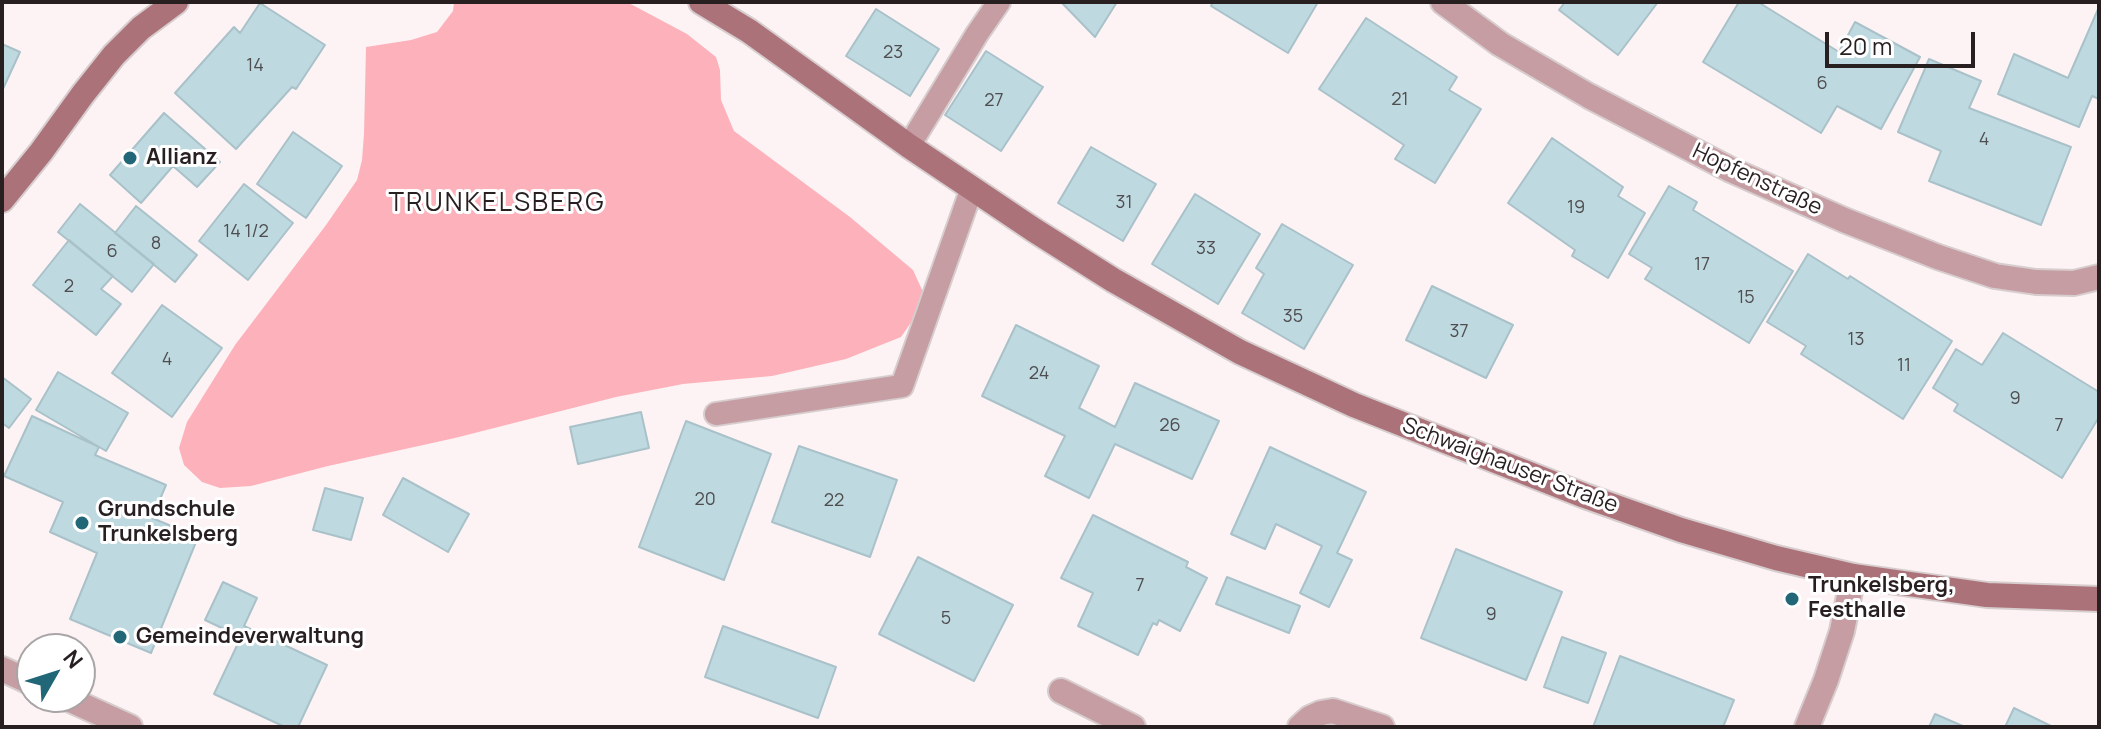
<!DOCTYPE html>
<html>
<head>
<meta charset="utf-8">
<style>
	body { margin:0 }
	#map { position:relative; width:2101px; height:729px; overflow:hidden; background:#fef3f4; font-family:Manrope,sans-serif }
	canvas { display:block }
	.frame { position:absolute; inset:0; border:4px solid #281f20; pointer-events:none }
	.north { position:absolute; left:16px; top:633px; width:80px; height:80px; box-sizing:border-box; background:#fff; border:2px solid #a9a5a6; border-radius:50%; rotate:51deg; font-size:22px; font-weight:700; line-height:32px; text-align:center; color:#281f20 }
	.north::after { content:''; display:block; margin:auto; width:28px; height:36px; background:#216777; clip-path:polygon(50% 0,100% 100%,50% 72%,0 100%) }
	.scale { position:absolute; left:1825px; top:32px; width:150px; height:36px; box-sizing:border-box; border:4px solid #281f20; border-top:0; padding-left:10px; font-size:24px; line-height:28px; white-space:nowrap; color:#281f20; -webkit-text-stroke:6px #fff; paint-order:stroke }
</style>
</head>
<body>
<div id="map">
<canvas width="2101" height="729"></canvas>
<div class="frame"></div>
<div class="north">N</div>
<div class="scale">20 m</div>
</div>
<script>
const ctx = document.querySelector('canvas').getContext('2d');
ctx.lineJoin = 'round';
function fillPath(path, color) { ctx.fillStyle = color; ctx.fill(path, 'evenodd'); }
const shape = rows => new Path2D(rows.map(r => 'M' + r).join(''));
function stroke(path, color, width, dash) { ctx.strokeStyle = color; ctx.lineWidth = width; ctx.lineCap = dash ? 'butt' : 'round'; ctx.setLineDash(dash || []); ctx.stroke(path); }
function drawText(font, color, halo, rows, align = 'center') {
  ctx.font = font + ' Manrope,sans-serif'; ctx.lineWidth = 6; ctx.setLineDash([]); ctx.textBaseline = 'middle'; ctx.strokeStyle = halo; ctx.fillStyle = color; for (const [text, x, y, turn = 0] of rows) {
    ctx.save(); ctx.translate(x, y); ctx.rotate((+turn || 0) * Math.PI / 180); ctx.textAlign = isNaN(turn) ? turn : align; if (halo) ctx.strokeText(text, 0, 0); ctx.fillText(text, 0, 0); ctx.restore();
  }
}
const green = shape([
	[454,2,627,2,687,34,716,57,720,70,721,100,734,131,850,217,913,270,923,292,917,314,901,337,846,359,772,376,683,384,616,397,455,438,328,466,251,486,220,488,202,482,184,465,179,448,187,422,235,345,326,225,357,180,362,160,364,134,366,47,411,40,437,32,453,11]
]);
const building = shape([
	[1061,2,1117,2,1095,37,1061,2],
	[1213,2,1318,2,1288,53,1211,6,1213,2],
	[1565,2,1658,2,1618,55,1559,10,1565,2],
	[1739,2,1758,2,1839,52,1855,22,1920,57,1881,129,1837,106,1821,133,1703,62,1739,2],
	[260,3,325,45,296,89,292,87,236,149,175,93,234,27,240,33,260,3],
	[2099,7,2099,99,2092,96,2079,127,1998,94,2014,54,2068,78,2099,7],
	[876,9,939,49,910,96,846,56,876,9],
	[1366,18,1457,77,1449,90,1481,109,1435,183,1395,159,1404,145,1319,89,1366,18],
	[2,44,20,52,2,91,2,44],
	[986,51,1043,87,1001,151,945,115,986,51],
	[1929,59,1981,81,1969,108,2071,147,2041,225,1929,181,1941,151,1898,132,1929,59],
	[164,113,220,162,197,187,173,166,141,203,110,175,164,113],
	[293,132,342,166,306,218,257,184,293,132],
	[1552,138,1623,187,1618,196,1645,213,1608,278,1572,256,1575,250,1508,203,1552,138],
	[1091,147,1156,184,1123,241,1058,203,1091,147],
	[244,184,293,223,248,280,199,241,244,184],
	[1669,186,1697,202,1693,210,1793,271,1749,343,1645,279,1652,268,1629,254,1669,186],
	[1195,194,1260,234,1218,304,1152,264,1195,194],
	[80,204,154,264,132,292,58,232,80,204],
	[136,206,197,255,175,282,115,233,136,206],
	[1282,224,1353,265,1304,349,1242,313,1264,274,1256,268,1282,224],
	[69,240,113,276,101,289,121,304,96,335,33,285,69,240],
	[1808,254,1848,279,1850,276,1952,341,1903,419,1801,354,1806,346,1767,322,1808,254],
	[1432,286,1513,325,1486,378,1406,340,1432,286],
	[162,305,222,348,172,417,112,373,162,305],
	[1016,325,1099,366,1079,408,1115,427,1135,383,1219,421,1192,479,1115,444,1089,498,1045,476,1065,436,982,396,1016,325],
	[2003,333,2099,392,2099,417,2062,478,1954,411,1958,404,1933,388,1956,349,1982,365,2003,333],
	[58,372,128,413,106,451,36,410,58,372],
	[2,377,31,399,9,428,2,423,2,377],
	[641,412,649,448,578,464,570,427,641,412],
	[32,416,99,447,95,455,166,485,152,518,198,537,151,653,70,619,97,553,50,532,63,502,4,476,32,416],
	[686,421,771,454,724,580,639,547,686,421],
	[799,446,897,480,870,557,772,522,799,446],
	[1270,447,1366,492,1337,553,1352,560,1329,607,1300,593,1322,546,1276,524,1265,549,1231,534,1270,447],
	[403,478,469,514,448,552,383,515,403,478],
	[325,488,363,498,351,540,313,530,325,488],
	[1093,515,1188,562,1186,567,1207,578,1180,631,1159,620,1157,625,1153,623,1138,655,1078,626,1093,593,1061,578,1093,515],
	[1456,549,1562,592,1526,680,1421,638,1456,549],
	[918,557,1013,605,974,681,879,634,918,557],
	[1227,577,1300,606,1289,633,1216,604,1227,577],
	[223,582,257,598,244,626,327,665,298,727,285,727,214,694,241,637,205,620,223,582],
	[723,626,836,667,818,718,705,677,723,626],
	[1562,637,1606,653,1588,703,1544,687,1562,637],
	[1620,656,1734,700,1723,727,1593,727,1620,656],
	[2014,708,2053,727,2005,727,2014,708],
	[1935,714,1965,727,1929,727,1935,714]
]);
const lane = shape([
	[909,146,977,34,999,2],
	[716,414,902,386,972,188]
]);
const street = shape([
	[1443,2,1500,44,1589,96,1731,170,1844,220,1938,257,1995,276,2036,282,2074,283,2099,277],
	[2,669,32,683],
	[1061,691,1133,727],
	[64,697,130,727],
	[1300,727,1310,718,1321,713,1333,711,1382,727],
	[1807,727,1826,680,1842,631,1853,576]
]);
const secondary = shape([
	[701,2,749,31,909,146,1034,230,1113,280,1240,352,1354,405,1585,496,1681,530,1776,558,1853,576,1987,595,2099,599],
	[2,200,41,152,83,94,114,55,141,28,176,2]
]);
const markers = [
	[130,158,8,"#216777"],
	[82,523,8,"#216777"],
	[1792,599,8,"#216777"],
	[120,637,8,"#216777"]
];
const numberNames = [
	["23",893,53],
	["14",255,66],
	["6",1822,84],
	["21",1400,100],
	["27",994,101],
	["4",1984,140],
	["31",1124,203],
	["19",1576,208],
	["14 1/2",246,232],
	["8",156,244],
	["33",1206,249],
	["6",112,252],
	["17",1702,265],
	["2",69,287],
	["15",1746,298],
	["35",1293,317],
	["37",1459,332],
	["13",1856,340],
	["4",167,360],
	["11",1904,366],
	["24",1039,374],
	["9",2015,399],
	["26",1170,426],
	["7",2059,426],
	["20",705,500],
	["22",834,501],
	["7",1140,586],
	["9",1491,615],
	["5",946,619]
];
const poiNames = [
	["Allianz",146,158],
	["Grundschule",98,510],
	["Trunkelsberg",98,535],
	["Trunkelsberg,",1808,586],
	["Festhalle",1808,611],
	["Gemeindeverwaltung",136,637]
];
const streetNames = [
	["Hopfenstraße",1757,180,25],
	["Schwaighauser Straße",1510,466,21]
];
const quarterNames = [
	["TRUNKELSBERG",497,204]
];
fillPath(green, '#fdb2bb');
fillPath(building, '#bfd9e0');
stroke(building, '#a9c2c9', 2);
stroke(lane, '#d7cdce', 26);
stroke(street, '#d7cdce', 28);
stroke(secondary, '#d7cdce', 28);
stroke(lane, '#c59da2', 22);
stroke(street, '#c59da2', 24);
stroke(secondary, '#ab7279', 24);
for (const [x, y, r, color] of markers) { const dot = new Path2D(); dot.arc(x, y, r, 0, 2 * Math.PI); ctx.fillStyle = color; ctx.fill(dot); stroke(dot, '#fff', 3); }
drawText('18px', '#4e4e50', null, numberNames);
drawText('bold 22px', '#281f20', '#fff', poiNames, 'left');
drawText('22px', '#281f20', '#fff', streetNames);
ctx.letterSpacing = '2px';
drawText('26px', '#281f20', '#fff', quarterNames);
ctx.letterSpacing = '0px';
</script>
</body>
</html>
